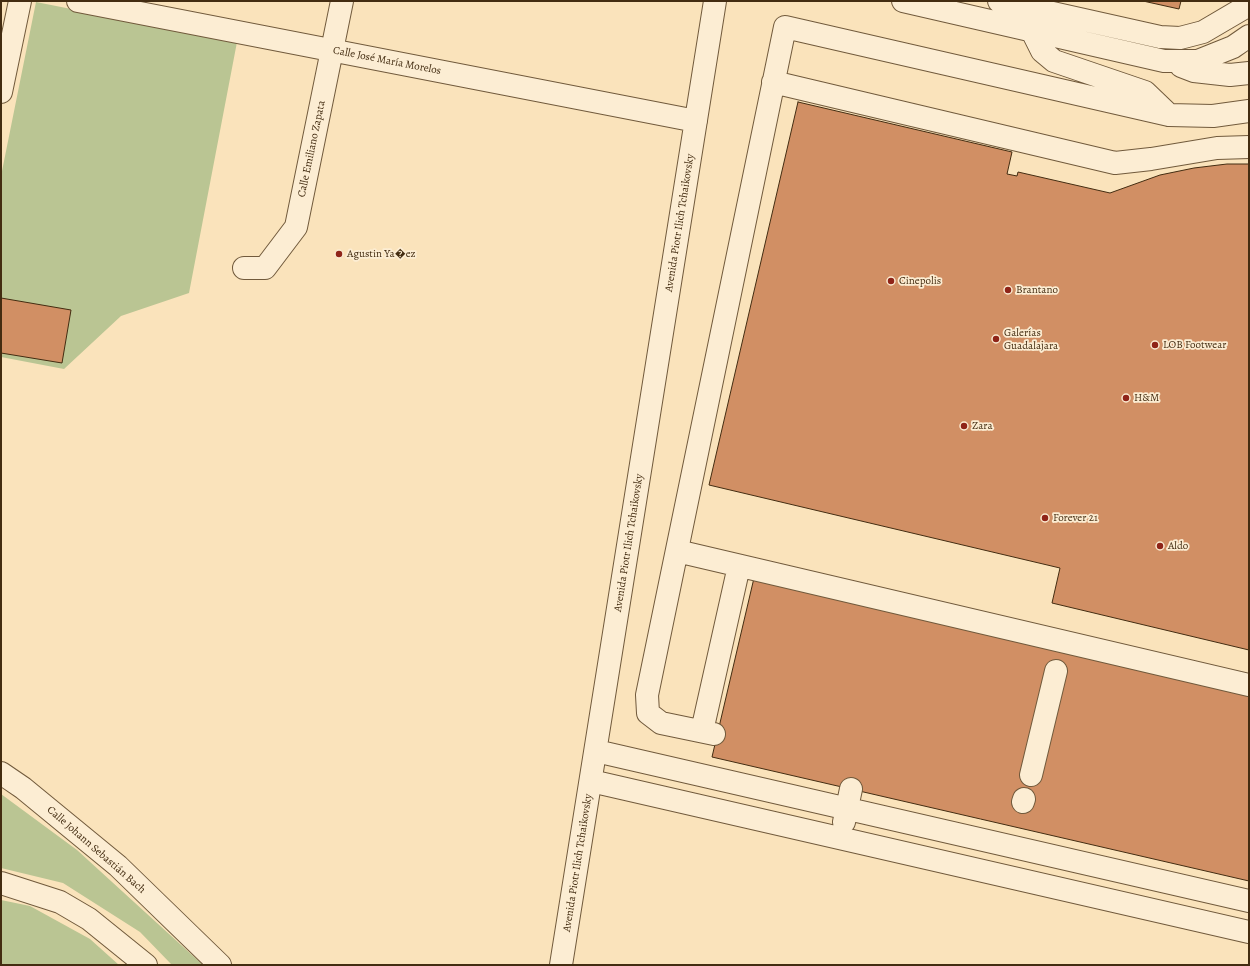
<!DOCTYPE html>
<html>
<head>
<meta charset="utf-8">
<style>
	body { margin:0 }
	#map { position:relative; width:1250px; height:966px; overflow:hidden; background:#fae3bb; font-family:Alegreya,serif }
	canvas { display:block }
	.frame { position:absolute; inset:0; border:2px solid #432c11; pointer-events:none }
</style>
</head>
<body>
<div id="map">
<canvas width="1250" height="966"></canvas>
<div class="frame"></div>
</div>
<script>
const ctx = document.querySelector('canvas').getContext('2d');
ctx.lineJoin = 'round';
function fillPath(path, color) { ctx.fillStyle = color; ctx.fill(path, 'evenodd'); }
const shape = rows => new Path2D(rows.map(r => 'M' + r).join(''));
function stroke(path, color, width, dash) { ctx.strokeStyle = color; ctx.lineWidth = width; ctx.lineCap = dash ? 'butt' : 'round'; ctx.setLineDash(dash || []); ctx.stroke(path); }
function drawText(font, color, halo, rows, align = 'center') {
  ctx.font = font + ' Alegreya,serif'; ctx.lineWidth = 3.5; ctx.setLineDash([]); ctx.textBaseline = 'middle'; ctx.strokeStyle = halo; ctx.fillStyle = color; for (const [text, x, y, turn = 0] of rows) {
    ctx.save(); ctx.translate(x, y); ctx.rotate((+turn || 0) * Math.PI / 180); ctx.textAlign = isNaN(turn) ? turn : align; if (halo) ctx.strokeText(text, 0, 0); ctx.fillText(text, 0, 0); ctx.restore();
  }
}
const green = shape([
	[36,2,237,42,189,293,121,316,64,369,1,357,1,176],
	[1,794,77,850,203,965,172,965,140,932,63,883,1,868],
	[1,900,30,906,90,939,119,965,1,965]
]);
const building = shape([
	[1143,1,1181,1,1179,9,1143,1],
	[798,102,1012,152,1007,174,1017,176,1018,172,1110,193,1160,175,1194,168,1227,164,1249,164,1249,650,1052,603,1060,568,709,485,798,102],
	[1,298,71,310,62,363,1,353,1,298],
	[754,578,1249,693,1249,881,712,757,754,578]
]);
const minor = shape([
	[78,1,696,121],
	[903,1,1164,61,1198,61,1233,47,1249,36],
	[999,1,1160,37,1180,38,1203,32,1249,5],
	[1032,31,1042,51,1054,61,1145,92,1169,115],
	[1181,66,1194,71,1230,75,1249,73],
	[773,82,1115,163,1151,159,1217,148,1249,147],
	[1,92,20,1],
	[244,268,265,268,296,227,342,1],
	[677,551,1249,685],
	[702,731,739,566],
	[714,734,661,723,648,713,647,695,785,27,1169,115,1213,116,1249,111],
	[596,751,1249,901],
	[1,773,23,788,118,866,220,965],
	[1031,775,1056,671],
	[591,781,1249,932],
	[1023,802,1024,799],
	[844,822,851,789],
	[1,883,60,902,89,919,146,965],
	[561,965,715,1]
]);
const markers = [
	[339,254,4,"#8f2418"],
	[891,281,4,"#8f2418"],
	[1008,290,4,"#8f2418"],
	[996,339,4,"#8f2418"],
	[1155,345,4,"#8f2418"],
	[1126,398,4,"#8f2418"],
	[964,426,4,"#8f2418"],
	[1045,518,4,"#8f2418"],
	[1160,546,4,"#8f2418"]
];
const streetNames = [
	["Calle José María Morelos",387,61,11],
	["Calle Emiliano Zapata",312,149,-78],
	["Avenida Piotr Ilich Tchaikovsky",680,223,-81],
	["Avenida Piotr Ilich Tchaikovsky",629,543,-81],
	["Calle Johann Sebastián Bach",96,850,41],
	["Avenida Piotr Ilich Tchaikovsky",578,863,-81]
];
const poiNames = [
	["Agustin Ya�ez",347,254],
	["Cinepolis",899,281],
	["Brantano",1016,290],
	["Galerías",1004,333],
	["Guadalajara",1004,346],
	["LOB Footwear",1163,345],
	["H&M",1134,398],
	["Zara",972,426],
	["Forever 21",1053,518],
	["Aldo",1168,546]
];
fillPath(green, '#bac593');
fillPath(building, '#d18f64');
stroke(building, '#432c11', 1);
stroke(minor, '#715a3c', 24);
stroke(minor, '#fcedd3', 22);
for (const [x, y, r, color] of markers) { const dot = new Path2D(); dot.arc(x, y, r, 0, 2 * Math.PI); ctx.fillStyle = color; ctx.fill(dot); stroke(dot, '#fcedd3', 1.5); }
drawText('11px', '#432c11', '#fcedd3', streetNames);
drawText('11px', '#432c11', '#fcedd3', poiNames, 'left');
</script>
</body>
</html>
